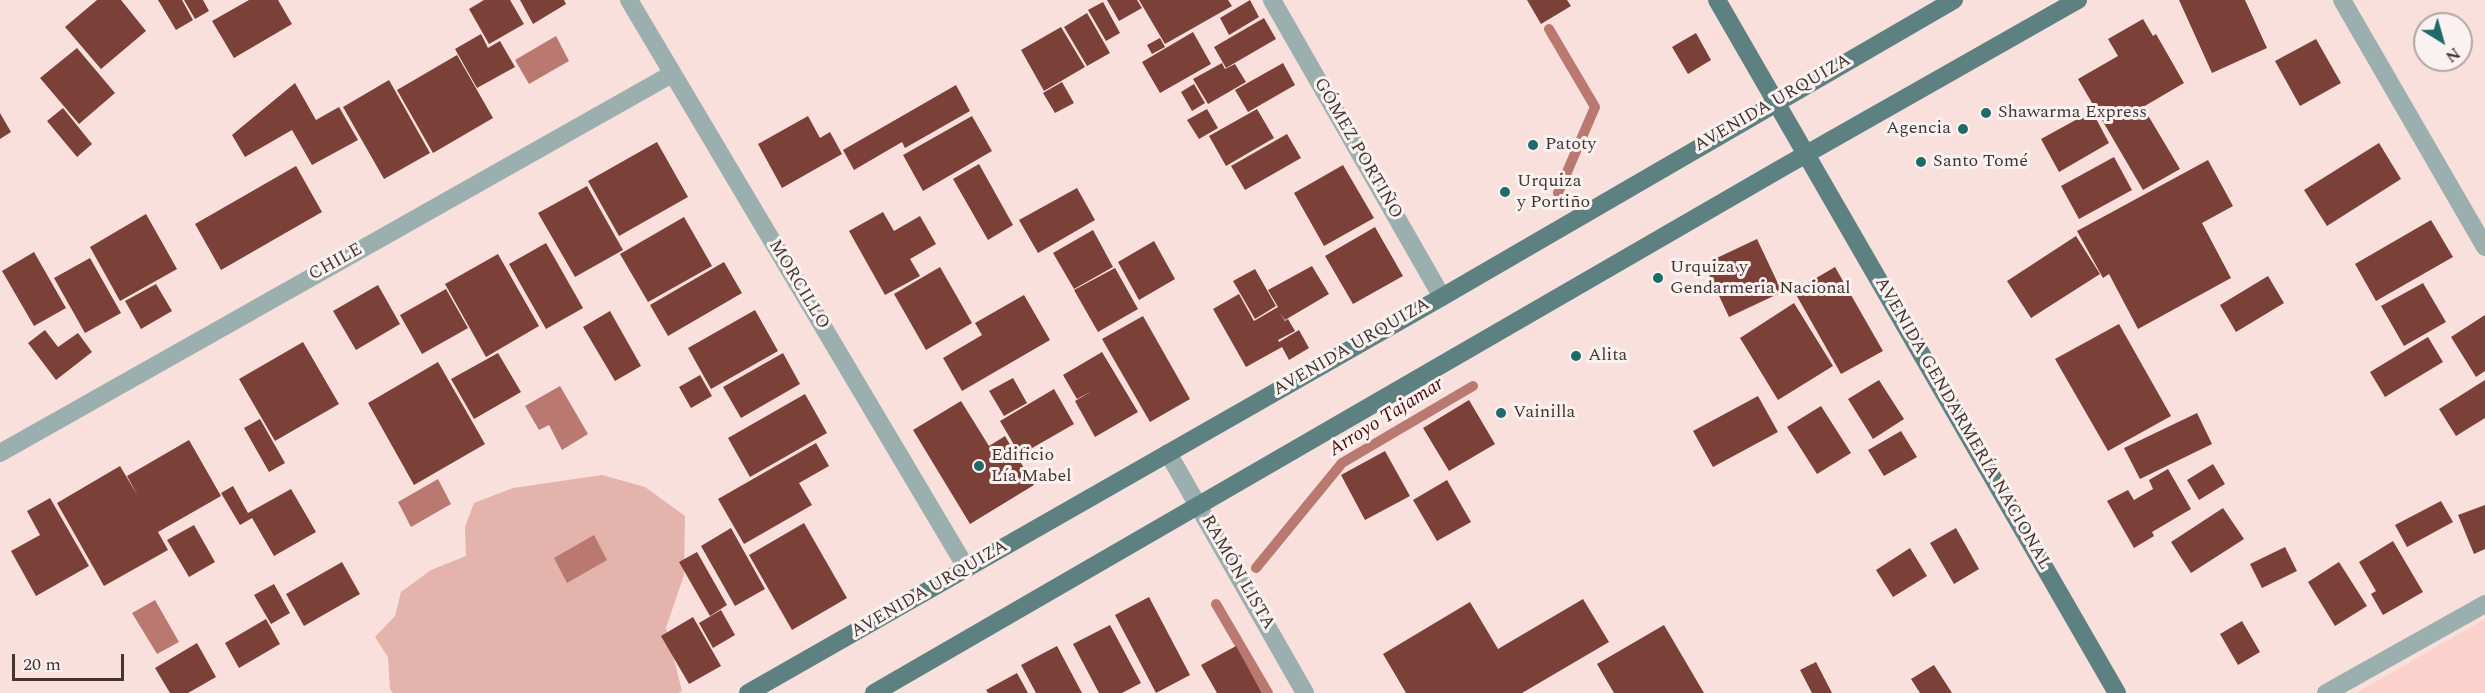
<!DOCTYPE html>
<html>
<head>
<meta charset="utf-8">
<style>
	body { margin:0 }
	#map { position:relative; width:2485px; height:693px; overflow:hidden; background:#f9e0dc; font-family:Spectral,serif }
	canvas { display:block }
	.north { position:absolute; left:2413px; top:12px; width:60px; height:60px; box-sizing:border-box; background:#faf2f0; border:2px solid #b2a6a4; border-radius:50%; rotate:143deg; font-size:16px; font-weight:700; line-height:24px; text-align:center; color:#453532 }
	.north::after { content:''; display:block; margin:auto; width:21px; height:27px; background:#1e6b6a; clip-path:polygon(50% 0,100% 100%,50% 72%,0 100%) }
	.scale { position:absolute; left:12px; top:654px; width:112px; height:27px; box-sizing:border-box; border:3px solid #453532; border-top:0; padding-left:8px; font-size:18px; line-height:21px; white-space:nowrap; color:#453532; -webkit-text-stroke:4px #faf2f0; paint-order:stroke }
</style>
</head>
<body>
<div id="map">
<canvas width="2485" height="693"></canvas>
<div class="north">N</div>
<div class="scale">20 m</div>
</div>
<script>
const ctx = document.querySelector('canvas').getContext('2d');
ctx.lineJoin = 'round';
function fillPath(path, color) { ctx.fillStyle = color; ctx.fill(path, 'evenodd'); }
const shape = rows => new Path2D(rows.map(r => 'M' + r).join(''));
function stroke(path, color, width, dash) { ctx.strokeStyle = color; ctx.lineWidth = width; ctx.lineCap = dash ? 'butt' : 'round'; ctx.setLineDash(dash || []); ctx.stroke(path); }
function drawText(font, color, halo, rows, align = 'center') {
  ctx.font = font + ' Spectral,serif'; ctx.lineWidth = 6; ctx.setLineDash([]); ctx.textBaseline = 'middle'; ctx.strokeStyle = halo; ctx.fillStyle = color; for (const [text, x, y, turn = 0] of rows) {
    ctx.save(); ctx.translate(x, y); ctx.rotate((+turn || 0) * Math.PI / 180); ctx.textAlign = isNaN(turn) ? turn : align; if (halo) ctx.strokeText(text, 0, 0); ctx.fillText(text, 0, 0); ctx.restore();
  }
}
const built = shape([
	[2485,619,2485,693,2356,693]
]);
const green = shape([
	[602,475,645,487,685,516,684,575,666,628,682,691,678,693,393,693,390,689,388,657,375,637,395,616,401,592,431,570,466,556,465,527,474,503,513,488]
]);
const water = shape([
	[556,36,569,61,529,84,515,60],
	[560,386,588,434,562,450,549,425,539,430,525,406],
	[438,479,451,504,411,527,398,502],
	[594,535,607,560,567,583,554,558],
	[155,600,179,642,157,654,132,613]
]);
const stream = shape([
	[1549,29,1595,107,1558,193],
	[1256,568,1342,463,1473,386],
	[1216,604,1268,693]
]);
const building = shape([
	[97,0,121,0,146,31,101,69,65,27],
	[158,0,182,0,193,20,176,30],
	[184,0,203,0,209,11,195,19],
	[249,0,278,0,292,24,234,58,212,21],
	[484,0,510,0,524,24,489,44,469,9],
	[520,0,564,0,566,4,533,24],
	[1107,0,1137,0,1142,8,1119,21],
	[1139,0,1228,0,1232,6,1165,44],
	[1250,0,1259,17,1229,35,1220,18],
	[1527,0,1567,0,1571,6,1541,24],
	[2179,0,2245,0,2267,48,2212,73],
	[1103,2,1120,33,1106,41,1088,10],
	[1087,13,1110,53,1087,66,1064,27],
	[1264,18,1276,39,1226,68,1214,47],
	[2143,19,2153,36,2156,34,2184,83,2143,107,2180,169,2143,190,2078,79,2118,56,2108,39],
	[1061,27,1085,67,1044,91,1021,50],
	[1193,32,1211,64,1160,93,1142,62],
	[1696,33,1711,60,1688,74,1672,47],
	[481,34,488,48,500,41,515,67,477,88,455,49],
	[1160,38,1165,47,1152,54,1147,45],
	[2316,39,2341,83,2300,106,2275,61],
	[77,48,115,93,79,124,40,78],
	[457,55,493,118,433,153,397,90],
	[1222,63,1225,69,1235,64,1246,82,1208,104,1193,79],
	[1283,63,1295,85,1248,112,1235,90],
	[389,80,430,153,384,179,343,107],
	[1062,82,1074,103,1055,113,1043,93],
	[295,83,316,120,339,107,358,140,312,165,292,130,245,157,232,135],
	[1194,84,1205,103,1192,111,1181,92],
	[956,85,970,111,905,148,902,142,854,170,843,150],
	[63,108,92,144,77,157,47,121],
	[1207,109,1218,128,1199,139,1187,120],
	[1257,109,1274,138,1226,166,1209,136],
	[2092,111,2109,143,2059,172,2041,139],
	[0,113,11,132,0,139],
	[808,116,820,138,830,132,842,154,782,188,758,144],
	[972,116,992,151,923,191,903,155],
	[1287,134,1301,158,1245,190,1231,166],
	[657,142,688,197,619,236,588,181],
	[2379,143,2401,179,2327,226,2304,190],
	[2114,157,2132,190,2079,219,2061,186],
	[2208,160,2233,206,2202,223,2231,278,2138,329,2109,274,2103,278,2077,231],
	[979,164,1013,225,988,240,953,179],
	[1343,165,1374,218,1324,246,1294,193],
	[296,166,322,212,221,270,195,224],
	[587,186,623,250,575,277,538,213],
	[1077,188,1095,220,1038,253,1019,220],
	[883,212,894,231,920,216,936,244,910,259,920,276,885,295,849,231],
	[146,214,177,269,120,301,90,247],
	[684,217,712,266,648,302,620,254],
	[2431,220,2453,257,2376,301,2355,264],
	[1375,227,1403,276,1353,304,1325,256],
	[1093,230,1113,267,1074,289,1053,253],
	[2076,236,2100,274,2031,318,2007,281],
	[1757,239,1782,292,1729,317,1704,264],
	[1154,241,1175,279,1139,300,1118,262],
	[546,243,583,308,546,329,509,264],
	[34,252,66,308,34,326,2,271],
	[498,254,539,326,486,357,445,284],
	[90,258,121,313,85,333,54,278],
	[724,262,742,293,668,336,650,305],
	[1312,266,1329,294,1285,320,1280,313,1285,321,1288,319,1295,331,1278,340,1279,342,1299,330,1309,348,1289,360,1282,347,1246,367,1213,309,1239,294,1254,321,1278,307,1268,290],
	[940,267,972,323,926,350,894,294],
	[1835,267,1883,351,1841,374,1794,291],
	[1115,268,1138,309,1098,332,1074,290],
	[1255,269,1276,306,1255,319,1233,281],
	[2268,276,2284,303,2236,332,2220,305],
	[2423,283,2446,322,2404,346,2381,306],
	[156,284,172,311,141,329,125,301],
	[378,285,400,324,356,350,333,311],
	[446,289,468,328,422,354,400,315],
	[1024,295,1050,340,962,391,943,358,982,335,975,323],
	[1794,303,1833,366,1778,400,1740,338],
	[755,310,778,351,711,389,688,348],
	[610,311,641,366,615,381,583,327],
	[2485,315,2485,371,2476,377,2451,337],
	[1143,316,1190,399,1150,422,1102,339],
	[2119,324,2171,416,2108,451,2055,359],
	[45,330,58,347,78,333,92,352,56,380,28,343],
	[2428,337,2443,362,2385,397,2370,372],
	[303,342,339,404,275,441,239,379],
	[1102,352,1138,412,1095,437,1075,401,1092,391,1077,399,1063,375],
	[498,353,521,392,474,419,451,379],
	[783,353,800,384,741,418,723,387],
	[438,362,485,444,414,485,368,403],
	[700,375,712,396,691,408,679,387],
	[1013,378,1027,403,1004,416,989,391],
	[1879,380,1904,419,1873,439,1848,399],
	[2485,380,2485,418,2456,436,2439,409],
	[1054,389,1074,424,1020,455,1000,421],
	[805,394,827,433,750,477,728,438],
	[1758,396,1778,432,1713,467,1693,431],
	[1469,400,1495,444,1449,471,1423,428],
	[961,401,989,446,1005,436,1034,485,970,524,913,430],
	[1821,406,1851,453,1817,474,1787,427],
	[2197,413,2212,444,2140,479,2124,448],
	[260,419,285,463,269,472,244,428],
	[1901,431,1917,457,1884,476,1868,450],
	[189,440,221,496,158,532,168,550,104,586,57,503,120,466,138,496,127,476],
	[816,443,829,466,799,483,812,505,744,544,718,499],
	[1385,451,1410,496,1365,520,1341,475],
	[2213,464,2225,484,2199,500,2187,480],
	[2168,469,2191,509,2152,532,2154,536,2134,548,2107,501,2128,490,2134,500,2153,489,2149,480],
	[1447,480,1471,522,1437,541,1413,500],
	[233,486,248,513,291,489,316,532,274,556,252,518,240,525,221,493],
	[50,498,89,566,36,596,11,551,40,535,27,511],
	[2441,501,2453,522,2407,547,2395,525],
	[2485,505,2485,549,2474,554,2458,515],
	[2223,508,2244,539,2191,573,2171,542],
	[804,523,847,598,792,630,749,555],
	[194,525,215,562,189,577,167,540],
	[731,528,765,589,735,606,701,546],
	[1956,528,1979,569,1954,584,1930,543],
	[2393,541,2423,592,2383,615,2371,594,2376,591,2359,562],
	[2285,547,2297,571,2262,588,2250,564],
	[1910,548,1927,576,1893,597,1876,570],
	[697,552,727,605,710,616,679,562],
	[342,562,360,594,304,626,286,594],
	[2339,562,2367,606,2335,626,2308,582],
	[274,584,290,613,271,624,254,595],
	[1149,597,1190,675,1156,693,1115,615],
	[1583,599,1609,642,1522,693,1406,693,1383,654,1470,602,1498,649],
	[721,610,735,635,713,648,699,623],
	[693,617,721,666,689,684,661,636],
	[266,619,280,644,239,668,225,643],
	[2242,621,2260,652,2238,665,2220,634],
	[1110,625,1141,683,1122,693,1099,693,1073,644],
	[1664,625,1704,693,1614,693,1597,664],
	[197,643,216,677,188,693,170,693,155,668],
	[1057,646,1082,693,1036,693,1021,665],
	[1236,646,1262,693,1217,693,1201,665],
	[1816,662,1832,693,1812,693,1800,670],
	[1934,665,1952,693,1920,693,1911,679],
	[1017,673,1028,693,988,693,986,690]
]);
const minor = shape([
	[629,0,967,569],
	[1272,0,1442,297],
	[2342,0,2485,247],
	[0,453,672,74],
	[1168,453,1305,693],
	[2326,693,2485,604]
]);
const major = shape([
	[1717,0,2117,693],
	[748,693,1442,297,1954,0],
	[874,693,1780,169,2078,0]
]);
const markers = [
	[1986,113,6,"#1e6b6a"],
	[1963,129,6,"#1e6b6a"],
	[1533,145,6,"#1e6b6a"],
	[1921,162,6,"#1e6b6a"],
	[1505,192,6,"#1e6b6a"],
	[1658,278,6,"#1e6b6a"],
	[1576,356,6,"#1e6b6a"],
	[1501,413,6,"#1e6b6a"],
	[979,466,6,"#1e6b6a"]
];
const streetNames = [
	["AVENIDA URQUIZA",1773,104,-30],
	["GÓMEZ PORTIÑO",1357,149,60],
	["CHILE",336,263,-29],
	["MORCILLO",798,285,59],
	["AVENIDA URQUIZA",1352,348,-30],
	["AVENIDA GENDARMERÍA NACIONAL",1962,424,60],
	["RAMÓN LISTA",1237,573,60],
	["AVENIDA URQUIZA",930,590,-30]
];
const poiNames = [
	["Shawarma Express",1998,113],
	["Agencia",1951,129,"right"],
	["Patoty",1545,145],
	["Santo Tomé",1933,162],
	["Urquiza",1517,182],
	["y Portiño",1517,203],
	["Urquiza y",1670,268],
	["Gendarmeria Nacional",1670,289],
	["Alita",1588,356],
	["Vainilla",1513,413],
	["Edificio",991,456],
	["Lía Mabel",991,477]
];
const waterNames = [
	["Arroyo Tajamar",1387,418,-32]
];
fillPath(built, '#fad2cb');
fillPath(green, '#e4b3ab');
fillPath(water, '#b97970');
stroke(stream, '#b97970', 10);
fillPath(building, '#7b4139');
stroke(minor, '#9cafaf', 18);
stroke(major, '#5d8180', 18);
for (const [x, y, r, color] of markers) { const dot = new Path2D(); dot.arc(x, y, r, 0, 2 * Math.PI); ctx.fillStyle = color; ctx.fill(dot); stroke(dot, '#faf2f0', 2); }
drawText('18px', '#453532', '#faf2f0', streetNames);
drawText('18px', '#453532', '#faf2f0', poiNames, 'left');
drawText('italic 20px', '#570705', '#faf2f0', waterNames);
</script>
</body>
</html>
